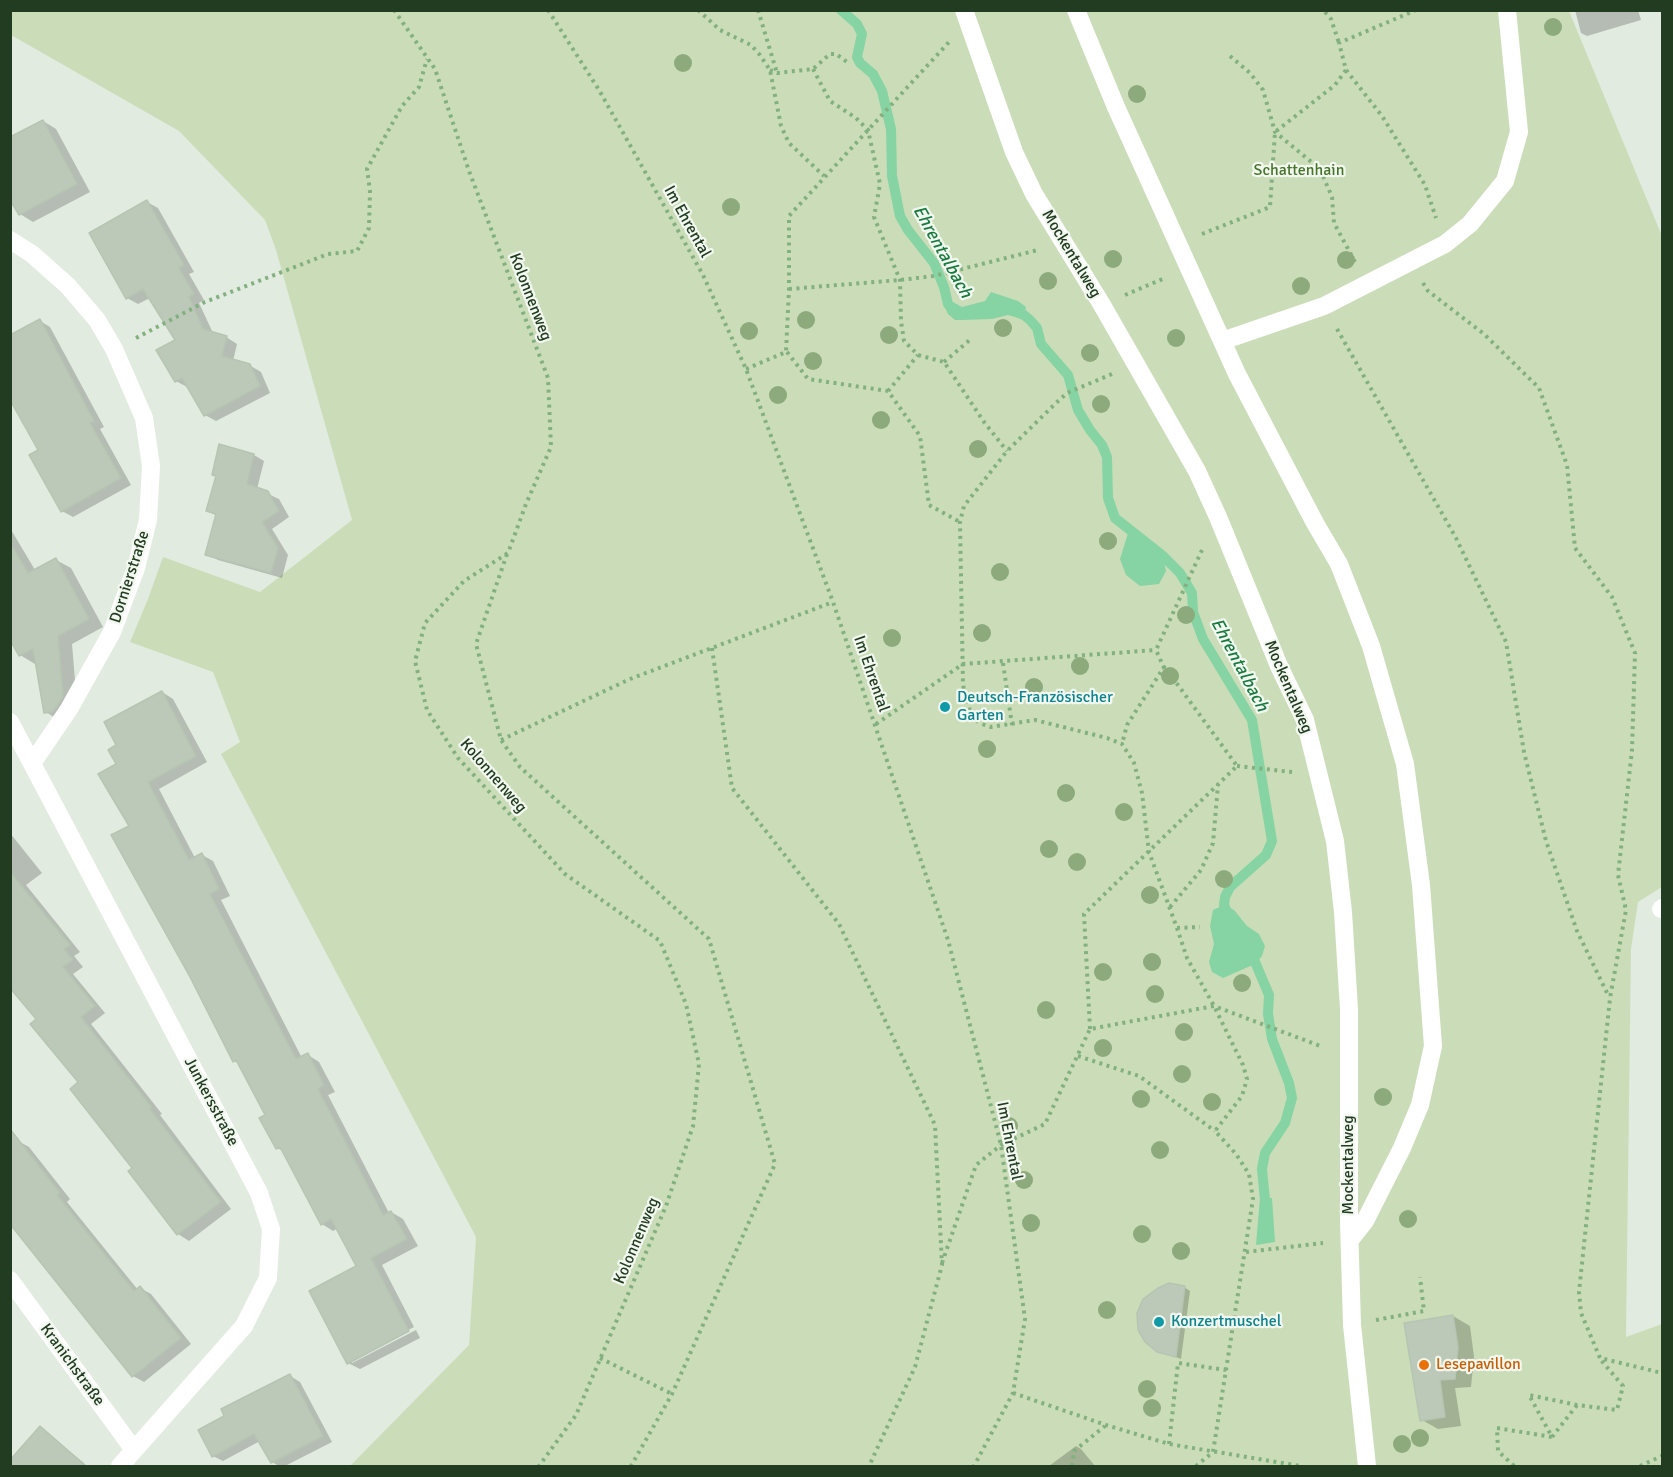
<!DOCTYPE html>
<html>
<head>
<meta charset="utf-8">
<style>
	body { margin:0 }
	#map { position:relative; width:1673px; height:1477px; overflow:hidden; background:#e2ebe0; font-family:Signika,sans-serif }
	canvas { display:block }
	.frame { position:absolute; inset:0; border:12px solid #213c20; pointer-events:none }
</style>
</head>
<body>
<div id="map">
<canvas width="1673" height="1477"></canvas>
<div class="frame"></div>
</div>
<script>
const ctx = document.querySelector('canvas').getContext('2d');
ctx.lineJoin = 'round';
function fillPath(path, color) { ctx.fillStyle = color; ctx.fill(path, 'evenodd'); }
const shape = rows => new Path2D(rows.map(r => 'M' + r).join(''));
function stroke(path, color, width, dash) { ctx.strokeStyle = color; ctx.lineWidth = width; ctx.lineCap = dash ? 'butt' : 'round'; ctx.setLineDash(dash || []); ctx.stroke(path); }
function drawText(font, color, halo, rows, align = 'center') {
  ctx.font = font + ' Signika,sans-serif'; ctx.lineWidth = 4.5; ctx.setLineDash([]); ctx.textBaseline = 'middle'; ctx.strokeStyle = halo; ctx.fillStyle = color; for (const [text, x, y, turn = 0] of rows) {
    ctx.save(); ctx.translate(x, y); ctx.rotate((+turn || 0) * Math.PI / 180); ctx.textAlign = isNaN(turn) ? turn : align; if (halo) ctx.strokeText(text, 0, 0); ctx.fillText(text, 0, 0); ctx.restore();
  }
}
const green = shape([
	[10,11,1569,11,1662,236,1662,887,1638,902,1631,949,1626,1337,1662,1324,1662,1466,350,1466,469,1345,476,1237,221,754,240,742,213,672,130,642,148,599,163,557,260,592,352,520,276,250,265,220,179,131,11,35]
]);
const water = shape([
	[991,292,1018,301,1026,307,1024,315,1020,318,1008,315,992,319,962,320,955,320,948,314,944,305,951,301,962,307,985,301],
	[1129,530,1163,556,1166,571,1159,584,1140,586,1126,575,1120,559],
	[1224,905,1234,910,1247,926,1259,934,1265,946,1262,956,1255,964,1223,978,1212,972,1209,962,1214,944,1210,926,1213,910],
	[1260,1198,1272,1198,1275,1242,1256,1245]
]);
const shadow = shape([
	[1575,10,1638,10,1641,20,1587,36,1581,33],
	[43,121,56,129,90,192,33,222,20,214],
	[147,202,158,208,194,272,189,274,204,300,199,303,213,333,226,337,237,344,233,361,249,365,261,372,270,393,216,421,205,415,188,386,187,387,176,381,177,341,150,298,138,304,127,298],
	[40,321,50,327,104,427,100,429,131,485,73,517,62,511,40,451],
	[254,455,264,461,257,489,279,499,289,517,272,529,288,555,282,578,218,560,207,554,217,516,208,511],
	[10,528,35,570,56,560,71,568,103,627,72,644,77,705,60,721,46,712,37,662,35,664,20,655,10,637],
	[162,692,173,699,207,762,159,789,195,858,202,855,213,861,230,896,221,900,302,1058,308,1055,319,1062,335,1092,328,1095,389,1213,391,1212,403,1219,418,1246,382,1265,414,1327,352,1359,352,1363,416,1330,420,1338,360,1369,348,1363,358,1267,338,1228,333,1231,322,1224,285,1152,277,1148,267,1116,239,1064,234,1061,131,827,118,765,118,746],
	[10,833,42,873,26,885,80,952,74,956,83,967,73,974,105,1013,91,1024,162,1114,160,1115,231,1209,189,1241,178,1234,10,979],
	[18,1141,29,1147,70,1199,67,1202,138,1290,140,1288,151,1294,191,1344,144,1382,133,1376],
	[1184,1287,1190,1291,1181,1359,1158,1350],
	[1453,1316,1470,1326,1474,1357,1471,1387,1455,1388,1461,1426,1438,1429,1422,1420],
	[290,1376,300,1382,332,1442,285,1466,279,1466,272,1462,260,1441,223,1461,213,1456,227,1416],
	[40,1428,84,1463,81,1466],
	[1076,1446,1081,1449,1095,1466,1049,1466]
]);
const stream = shape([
	[841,10,857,24,862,34,857,57,860,63,873,74,882,91,891,129,892,176,900,216,908,230,934,263,944,287,948,304,955,313],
	[1011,310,1024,315,1030,320,1037,328,1041,344,1068,375,1078,410,1090,430,1102,445,1107,457,1108,498,1115,518,1163,556,1180,573,1192,593,1193,612,1203,639,1252,720,1272,841,1266,855,1230,887,1225,897,1224,905,1229,917],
	[1250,950,1269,995,1268,1014,1272,1039,1289,1083,1292,1098,1285,1123,1265,1153,1262,1169,1266,1211]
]);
const building = shape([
	[43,120,77,184,19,215,10,200,10,137,43,120],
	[147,200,184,265,179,268,194,294,189,297,203,329,227,336,222,356,250,364,260,386,204,416,182,378,175,382,156,350,175,340,143,289,126,299,89,233,147,200],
	[40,319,94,421,90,423,121,478,61,512,29,455,38,450,10,400,10,335,40,319],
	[219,444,254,454,247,484,268,491,279,511,262,522,278,548,271,573,205,555,216,514,206,511,216,476,212,475,219,444],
	[10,543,28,573,56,558,89,619,58,636,63,697,53,712,44,713,33,649,19,656,10,640,10,543],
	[162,691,196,756,148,782,189,860,202,853,219,889,210,894,296,1059,308,1053,324,1085,318,1089,383,1215,391,1211,407,1239,371,1258,409,1331,347,1364,309,1291,356,1266,331,1219,321,1225,280,1147,276,1149,259,1118,265,1115,236,1060,233,1062,190,977,111,835,129,826,98,774,116,764,108,750,116,745,104,722,162,691],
	[10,872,70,945,64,949,73,960,63,967,95,1006,81,1017,151,1107,150,1109,221,1202,177,1235,128,1171,132,1168,70,1089,78,1082,30,1024,36,1019,10,988,10,872],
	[10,1129,60,1193,57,1195,134,1291,140,1286,181,1338,132,1377,10,1224,10,1129],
	[1169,1283,1185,1286,1176,1357,1157,1352,1145,1342,1138,1330,1137,1313,1143,1299,1158,1288,1169,1283],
	[1453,1315,1458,1347,1455,1379,1440,1380,1445,1417,1420,1421,1404,1323,1453,1315],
	[290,1374,323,1436,271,1463,254,1434,212,1457,198,1430,224,1416,221,1409,290,1374],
	[40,1426,87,1467,10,1467,10,1460,40,1426]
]);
const path = shape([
	[394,10,435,69,469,171,548,378,551,447,526,504,508,553,464,581,425,623,415,661,427,710,458,758,565,874,660,941,686,1004,699,1064,693,1126,666,1206,576,1415,539,1466],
	[548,10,599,90,703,275,746,369,833,602,948,940,1001,1145,1025,1319,1013,1393,974,1466],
	[698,10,720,30,751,45,760,55,770,70,781,126,789,143,824,176],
	[758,10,777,73],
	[1325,12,1331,19,1339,43],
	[1230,56,1250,73,1263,90,1275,132,1320,169,1332,197,1334,223,1355,262],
	[813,69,830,101,856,118,868,130,880,184,874,217,900,280,901,321,904,341,918,355,944,362,984,422,1007,451],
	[770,70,777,73,813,69,830,54,836,54,847,62],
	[1346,70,1382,116,1425,185,1436,218],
	[1202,234,1270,207,1275,132,1335,85,1346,70,1339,43,1416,10],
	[1423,283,1428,291,1484,334,1539,388,1567,465,1575,548,1612,597,1635,653,1632,750,1618,875,1626,910,1610,998,1579,1292,1581,1313,1600,1358,1662,1373],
	[789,289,900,280,934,276,1038,250],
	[1125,295,1165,278],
	[1337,329,1456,538,1506,642,1524,752,1546,841,1577,931,1609,997],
	[136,338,205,302,328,254,357,251,369,228,370,191,367,169,402,106,419,87,427,59],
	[787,352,808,379,888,391,920,436,929,505,960,522],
	[944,362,972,338],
	[746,369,786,352,789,289,789,216,949,42],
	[1112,374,1067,393,1055,404,1007,451,964,506,960,522,963,683,964,692,971,714,979,723,991,727,1035,720,1107,738,1122,744,1134,763,1142,793,1149,852,1177,928,1187,958,1214,1006,1243,1065,1247,1079,1242,1096,1215,1131,1236,1154,1249,1174,1253,1199,1213,1452,1196,1466],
	[888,391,918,355],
	[507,554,476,644,501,740,520,767,709,939,775,1164,672,1394,631,1466],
	[712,648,732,788,839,924,935,1125,942,1265,915,1367,869,1466],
	[1003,663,1012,725],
	[1173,680,1168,677,1156,650,1202,550],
	[876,724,963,664,1156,650],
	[501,740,630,679,833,602],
	[1237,766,1292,772],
	[1170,907,1201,870,1213,843,1218,785],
	[1177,928,1200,927],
	[1090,1029,1084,914,1237,766,1175,681,1172,674,1164,667,1127,725,1122,744],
	[1078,1056,1139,1076,1215,1131],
	[1246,1252,1323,1243],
	[942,1263,976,1165,1001,1145,1045,1124,1090,1029,1214,1006,1323,1047],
	[1376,1320,1424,1311,1420,1277],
	[600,1358,672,1394],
	[1013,1393,1106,1425,1169,1444,1300,1466],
	[1552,1437,1577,1405],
	[1169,1444,1178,1363,1226,1370],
	[1072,1466,1074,1451,1105,1426],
	[1514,1466,1498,1451,1497,1428,1552,1437,1529,1395,1577,1405,1617,1410,1623,1386,1600,1359],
	[1640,1466,1662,1456]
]);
const lane = shape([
	[1076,10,1116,107,1237,374,1315,523,1339,564,1371,646,1405,764,1421,885,1433,1046,1420,1105,1402,1148,1365,1221,1350,1240],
	[1222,341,1324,306,1445,244,1470,224,1505,181,1519,132,1507,10],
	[1661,909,1662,908]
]);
const street = shape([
	[964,10,1014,152,1034,194,1102,305,1197,471,1218,517,1279,666,1305,720,1335,841,1343,912,1349,1009,1349,1223,1352,1325,1367,1466],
	[10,240,32,254,68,286,97,320,114,349,144,418,151,466,148,520,136,568,112,632,69,709,33,762],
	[10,722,259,1193,271,1229,268,1278,244,1326,120,1466],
	[10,1280,134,1450]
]);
const trees = [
	[1553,27],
	[683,63],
	[1137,94],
	[731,207],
	[1113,259],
	[1346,260],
	[1048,281],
	[1301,286],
	[806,320],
	[1003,328],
	[749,331],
	[889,335],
	[1176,338],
	[1090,353],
	[813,361],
	[778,395],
	[1101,404],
	[881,420],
	[978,449],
	[1108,541],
	[1000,572],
	[1186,615],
	[982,633],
	[892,638],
	[1080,666],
	[1170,676],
	[1034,687],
	[987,749],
	[1066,793],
	[1124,812],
	[1049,849],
	[1077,862],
	[1224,879],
	[1150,895],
	[1152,962],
	[1103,972],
	[1242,983],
	[1155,994],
	[1046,1010],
	[1184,1032],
	[1103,1048],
	[1182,1074],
	[1383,1097],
	[1141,1099],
	[1212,1102],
	[1009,1126],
	[1160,1150],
	[1024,1180],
	[1408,1219],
	[1031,1223],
	[1142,1234],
	[1181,1251],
	[1107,1310],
	[1147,1389],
	[1152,1408],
	[1420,1438],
	[1402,1444]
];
const markers = [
	[945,707,6,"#0f9aa8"],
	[1159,1322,6,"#0f9aa8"],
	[1424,1365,6,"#e8710a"]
];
const parkNames = [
	["Schattenhain",1299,171]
];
const streetNames = [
	["Im Ehrental",687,222,61],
	["Mockentalweg",1071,254,59],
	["Kolonnenweg",530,297,69],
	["Dornierstraße",130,577,-72],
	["Im Ehrental",871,674,71],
	["Mockentalweg",1288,687,67],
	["Kolonnenweg",493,776,49],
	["Junkersstraße",211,1102,62],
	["Im Ehrental",1009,1141,79],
	["Mockentalweg",1349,1165,-90],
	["Kolonnenweg",637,1241,-67],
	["Kranichstraße",72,1365,54]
];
const cultureNames = [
	["Deutsch-Französischer",957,698],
	["Garten",957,716],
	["Konzertmuschel",1171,1322]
];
const foodNames = [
	["Lesepavillon",1436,1365]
];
const waterNames = [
	["Ehrentalbach",942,252,61],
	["Ehrentalbach",1239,665,62]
];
fillPath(green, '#cbddb8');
fillPath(water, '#86d3a3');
fillPath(shadow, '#0003');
stroke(stream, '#86d3a3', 10);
fillPath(building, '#bcc9b8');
stroke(building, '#b6c5b2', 1.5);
stroke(path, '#83b07f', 4, [3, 4.5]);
stroke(lane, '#fff', 18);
stroke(street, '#fff', 18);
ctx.fillStyle = '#8caa7b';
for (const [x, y] of trees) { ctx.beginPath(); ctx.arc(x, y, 9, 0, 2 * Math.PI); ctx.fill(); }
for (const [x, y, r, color] of markers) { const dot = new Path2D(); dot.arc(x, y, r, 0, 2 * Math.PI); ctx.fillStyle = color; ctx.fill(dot); stroke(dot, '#f2f8f0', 2); }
drawText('16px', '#467429', '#f2f8f0', parkNames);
drawText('16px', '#213c20', '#f2f8f0', streetNames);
drawText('16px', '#0d838f', '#f2f8f0', cultureNames, 'left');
drawText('16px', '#c56008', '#f2f8f0', foodNames, 'left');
drawText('italic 18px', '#197a3f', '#f2f8f0', waterNames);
</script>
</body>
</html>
